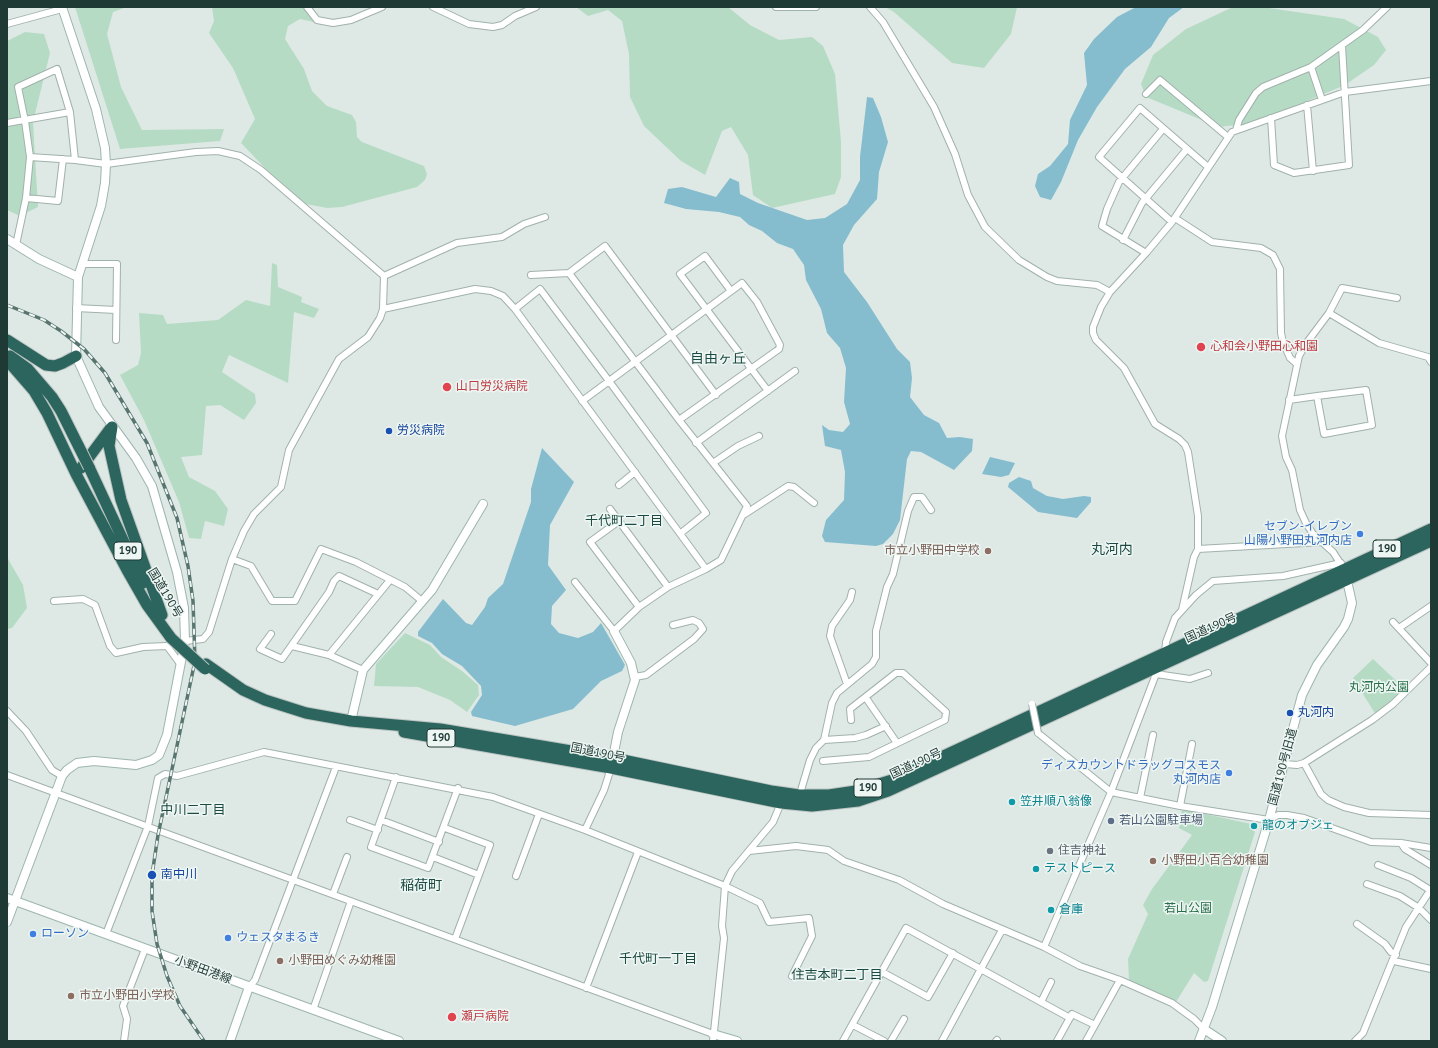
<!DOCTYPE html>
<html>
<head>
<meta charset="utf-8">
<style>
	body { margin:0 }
	#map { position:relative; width:1438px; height:1048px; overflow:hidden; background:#dee9e5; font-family:"PT Sans",sans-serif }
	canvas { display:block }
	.frame { position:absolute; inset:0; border:8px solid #1f3934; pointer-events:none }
</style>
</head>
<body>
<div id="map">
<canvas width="1438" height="1048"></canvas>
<div class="frame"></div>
</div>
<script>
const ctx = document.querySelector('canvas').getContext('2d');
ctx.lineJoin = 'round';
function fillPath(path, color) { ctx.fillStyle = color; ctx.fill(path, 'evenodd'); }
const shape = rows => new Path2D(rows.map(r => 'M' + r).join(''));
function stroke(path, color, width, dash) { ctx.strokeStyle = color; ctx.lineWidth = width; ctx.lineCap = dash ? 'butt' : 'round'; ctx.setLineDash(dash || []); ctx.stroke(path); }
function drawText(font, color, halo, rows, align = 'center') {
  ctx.font = font + ' "PT Sans","Noto Sans JP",sans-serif'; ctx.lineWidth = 3; ctx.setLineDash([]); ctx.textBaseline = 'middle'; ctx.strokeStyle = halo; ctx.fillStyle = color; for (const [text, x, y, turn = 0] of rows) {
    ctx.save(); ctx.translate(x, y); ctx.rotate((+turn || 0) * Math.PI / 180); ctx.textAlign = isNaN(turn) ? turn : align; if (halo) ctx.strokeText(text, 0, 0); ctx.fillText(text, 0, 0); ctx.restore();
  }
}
const green = shape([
	[75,7,127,7,113,12,107,34,121,87,142,130,224,129,220,141,120,149],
	[212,7,312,7,315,13,314,22,300,19,288,26,285,39,304,69,312,91,327,106,352,115,356,122,357,137,362,142,424,166,427,174,425,180,417,187,342,207,327,208,306,204,265,168,241,143,255,119,233,68,209,33,214,21],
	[576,7,728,7,750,25,779,40,812,37,823,46,835,74,841,142,841,177,835,194,772,208,753,195,748,155,731,127,722,131,705,175,681,161,644,126,630,97,629,54,622,21,608,10,588,16],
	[885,7,1017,7,1011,34,984,68,952,63,894,12],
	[1233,7,1262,7,1344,19,1378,37,1386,50,1374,65,1345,85,1307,101,1269,121,1219,127,1146,97,1141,84,1153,55,1186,29],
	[25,32,44,34,50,53,33,122,38,207,20,216,7,210,7,41],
	[272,263,277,265,278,287,302,297,301,302,319,309,314,318,294,312,288,383,229,355,222,372,255,394,256,403,244,420,220,405,206,406,202,455,181,457,189,477,215,491,228,509,224,526,205,521,201,539,189,538,179,502,144,420,120,375,138,365,141,353,139,313,163,315,167,324,218,320,246,300,270,306],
	[7,557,23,585,27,608,12,628,7,629],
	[405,633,430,645,441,657,462,671,478,685,479,695,467,712,450,700,418,687,374,686,376,664],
	[1373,659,1405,689,1376,715,1353,678],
	[1182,809,1251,824,1255,832,1208,981,1204,982,1194,973,1176,1002,1129,981,1128,959,1148,914,1143,905,1152,889,1192,835,1179,828]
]);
const water = shape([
	[1136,7,1184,7,1169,18,1151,47,1125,69,1097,107,1078,140,1061,182,1051,200,1040,197,1035,186,1038,174,1050,166,1068,144,1070,120,1087,85,1084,53,1094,39,1117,17],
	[867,97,873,98,881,117,888,142,879,172,877,199,854,225,843,245,844,272,867,302,897,349,910,362,912,378,910,397,924,415,939,423,947,438,960,437,973,439,972,451,954,470,921,452,911,451,907,459,900,520,893,534,883,544,876,546,825,542,822,536,826,520,844,500,845,472,841,450,825,446,822,425,829,430,843,432,850,424,844,402,846,368,840,348,827,333,821,309,806,280,804,265,793,249,777,243,762,231,749,225,740,217,719,212,686,209,664,203,668,189,682,187,716,197,730,178,739,182,740,194,758,203,807,220,825,218,847,204,860,180,860,157],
	[542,448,574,482,550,525,548,565,566,590,552,606,551,624,559,633,578,638,593,632,601,623,625,665,622,671,601,681,573,709,515,726,472,716,471,712,482,695,481,686,462,666,442,654,432,643,418,636,418,632,443,599,466,623,472,625,485,607,488,598,503,584,531,502,531,489],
	[990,457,1015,463,1009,475,1001,477,982,474],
	[1019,477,1031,481,1033,488,1047,496,1063,499,1084,496,1091,497,1091,502,1077,518,1038,512,1008,487,1009,483]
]);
const street = shape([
	[307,7,317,20,333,23,351,20,382,7],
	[433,7,469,24,493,27,502,25,515,16,536,7],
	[776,7,816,7],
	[870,7,883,22,934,107,955,154,968,195,985,227,1019,260,1047,277,1057,281,1097,285,1110,292],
	[7,24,62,9],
	[1311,67,1322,100],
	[1146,94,1160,80,1228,137],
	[1307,105,1313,171],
	[1271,118,1274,165,1294,173,1349,165,1342,46],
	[7,123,70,112],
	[1236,130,1239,120,1256,93,1263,87,1311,67,1363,30,1387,7],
	[30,157,75,160,106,164,196,152,218,151,240,156,261,170,384,276],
	[26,198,58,201,63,159],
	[1175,218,1212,242,1261,248,1273,255,1280,269,1281,333,1283,342,1290,358,1297,364],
	[1172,222,1099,157,1140,108,1208,167],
	[1123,240,1142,203,1187,149],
	[16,245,26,198,30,157,25,121,18,87,57,69,70,112,75,160],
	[1146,253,1102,226,1107,209,1119,182,1163,129],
	[82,264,117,264,116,340],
	[569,273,679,420,747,506,721,560,706,569,668,587,639,607,614,631,575,582],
	[531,275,569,273,605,246,716,395],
	[384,276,457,243,502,237,524,224,545,217],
	[731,291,705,256,680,274,768,391],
	[76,308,116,310],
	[383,309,475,289,491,291,503,296,515,309,706,569],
	[515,309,540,289,609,381,706,513,681,533],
	[1329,313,1342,288,1397,298],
	[1289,400,1317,396,1366,390,1372,425,1324,434,1317,396],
	[582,401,742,283,757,302,780,345,779,349,679,420],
	[696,443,795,371],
	[713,463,738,446,759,436],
	[619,485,635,472],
	[610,509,668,587],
	[745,514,788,486,794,487,814,503],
	[619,521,590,542,639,607],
	[1198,549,1322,542],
	[232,559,251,566,272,601,295,601,321,549,356,562,405,587,422,601],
	[1342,566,1333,552,1313,534,1306,523,1300,510,1292,470,1286,457,1282,436,1299,356,1305,345,1329,313,1379,343,1428,357,1431,362],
	[54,601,83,599,95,605,110,646,116,653,143,647,167,646,181,665],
	[1182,610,1194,557,1198,549,1198,516,1188,452,1185,445,1179,439,1155,424,1124,368,1096,340,1093,333,1093,327,1101,307,1110,292,1146,253,1172,222,1232,132,1345,92,1431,81],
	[1393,622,1431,663],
	[1399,628,1431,606],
	[271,634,260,649,282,659,329,592,334,581,339,576,378,594],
	[185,641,203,639,209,632,232,559,244,531,254,514,281,487,289,450,339,359,368,337,380,318,383,309,384,276],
	[292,646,329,655,363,670],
	[1165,654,1166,642,1175,618,1196,595,1213,581,1283,576,1341,563],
	[329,655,390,580],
	[1156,674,1190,679,1208,673],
	[635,677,646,675,694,639,703,629,699,623,693,620,673,625],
	[847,684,830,636,832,626,850,600,852,592],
	[866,698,897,743],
	[7,711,26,731,52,770,62,776],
	[1038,733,1111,792,1180,806,1269,820,1278,815,1287,815,1304,818,1371,842,1401,843,1431,848],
	[824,740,855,738,866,735,886,726],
	[823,761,869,757,945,720,946,712,903,673,896,673,850,709,851,720],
	[1304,763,1321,794,1328,800,1344,807,1369,813,1431,815],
	[1285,764,1297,765,1304,763,1372,720,1393,704,1431,667],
	[7,775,713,1034],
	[396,777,371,847,428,868,458,788],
	[799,797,810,760,816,748,824,740,832,703,837,693,872,664,876,657,876,631,887,587,893,574,908,511,914,497,922,497,931,510],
	[1140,798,1153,735],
	[1180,806,1192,744],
	[350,820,378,830],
	[381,820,439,842],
	[445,828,490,845,455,939],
	[585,830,604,790,611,768],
	[1401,843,1405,849,1431,865],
	[749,851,796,846,828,850,844,861,899,880,943,904,1044,947,1080,966,1120,980,1172,1003,1194,1019,1204,1029],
	[433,857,479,875],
	[1378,865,1411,878,1430,890],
	[516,876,539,814],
	[1367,884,1400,896,1419,908,1431,920],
	[333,894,347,857],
	[1357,924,1385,944,1391,952,1396,955],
	[106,934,148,826,158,778,165,774,177,776,264,752,493,797,585,830,725,886,760,903,769,922,809,918,812,936,792,976],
	[1044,947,1111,792,1159,666],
	[1394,961,1431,969],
	[882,972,928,997,953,953],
	[249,987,255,980,336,767],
	[586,988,638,852],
	[1041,1002,1051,982],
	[313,1010,351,901],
	[853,1025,884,1041],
	[124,1041,127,1019,123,1006,145,949],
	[713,1041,724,938,722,926,725,886,732,871,773,822,781,803],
	[843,1041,906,928,1070,1018],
	[891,1041,904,1019],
	[942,1041,1002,930],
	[996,1041,997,1040],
	[1057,1041,1072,1014,1095,1025],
	[1086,1041,1120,980],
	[1355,1041,1363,1033,1406,927,1431,889]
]);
const secondary = shape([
	[7,239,39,259,78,277],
	[351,721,363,670,432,590,483,504],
	[612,763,618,732,635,680,631,663,614,631],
	[7,898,399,1041],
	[7,922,62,776,67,770,77,763,94,761,136,765,152,760,159,755,167,735,185,641,184,608,177,572,152,486,136,458,99,407,76,356,78,277,101,206,105,183,106,164,105,148,96,109,62,7],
	[1204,1029,1222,1041],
	[713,1034,737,1041],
	[230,1041,249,987],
	[1199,1041,1212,1007,1269,820,1302,695,1317,665,1344,627,1348,619,1352,603,1346,576]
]);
const highway = shape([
	[7,340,46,365,55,366,63,363,76,356],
	[10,356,28,369,52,397,61,411,79,447],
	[7,360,34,391,47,413,76,474,127,570,147,605,171,638],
	[112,427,109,446,121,500,162,615],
	[89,467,143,583],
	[81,468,110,429],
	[206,664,243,690,265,700,306,713,351,721,440,729,613,758,771,791,799,795,829,795,856,791,892,780,1431,529],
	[404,732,611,768,781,803,812,806,858,801,888,791,1431,541]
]);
const rail = shape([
	[7,305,44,320,61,331,84,349,105,373,147,443,177,518,188,566,193,601,195,661,158,835,152,875,152,911,157,944,167,976,180,1006,204,1041]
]);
const streetBridge = shape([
	[1032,704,1038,733]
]);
const highwayBridge = shape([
	[79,447,89,467],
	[171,638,205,669]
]);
const markers = [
	[1201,347,5,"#e0444e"],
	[447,387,5,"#e0444e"],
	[389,431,4,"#1a4fb4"],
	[1360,534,4,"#3f7fe0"],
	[988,551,4,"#8d6e63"],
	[1290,713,4,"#1a4fb4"],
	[1229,773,4,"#3f7fe0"],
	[1012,802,4,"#0f9aa8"],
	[1111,821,4,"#5c6f8a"],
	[1254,826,4,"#0f9aa8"],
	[1050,851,4,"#6b7280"],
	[1153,861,4,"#8d6e63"],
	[1036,869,4,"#0f9aa8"],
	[152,875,5,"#1a4fb4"],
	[1051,910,4,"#0f9aa8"],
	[33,934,4,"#3f7fe0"],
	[228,938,4,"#3f7fe0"],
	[280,961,4,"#8d6e63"],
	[71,996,4,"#8d6e63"],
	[452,1017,5,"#e0444e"]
];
const shields = [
	[1387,549,28],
	[128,551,28],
	[441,738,28],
	[868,788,28]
];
const shieldNames = [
	["190",1387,549],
	["190",128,551],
	["190",441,738],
	["190",868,788]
];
const healthNames = [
	["心和会小野田心和園",1210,347],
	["山口労災病院",456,387],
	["瀬戸病院",461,1017]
];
const transitNames = [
	["労災病院",397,431],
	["丸河内",1298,713],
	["南中川",161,875]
];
const shopNames = [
	["セブン-イレブン",1352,527],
	["山陽小野田丸河内店",1352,541],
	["ディスカウントドラッグコスモス",1221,766],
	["丸河内店",1221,780],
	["ローソン",41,934,"left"],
	["ウェスタまるき",236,938,"left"]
];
const educationNames = [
	["市立小野田中学校",980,551,"right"],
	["小野田小百合幼稚園",1161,861],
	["小野田めぐみ幼稚園",288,961],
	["市立小野田小学校",79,996]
];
const streetNames = [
	["国道190号",165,593,59],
	["国道190号",1211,628,-24],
	["国道190号",598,753,11],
	["国道190号",916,764,-25],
	["国道190号旧道",1283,767,-75],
	["小野田港線",203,970,20]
];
const parkNames = [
	["丸河内公園",1379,688],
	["若山公園",1188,909]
];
const cultureNames = [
	["笠井順八翁像",1020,802],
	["龍のオブジェ",1262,826],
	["テストピース",1044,869],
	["倉庫",1059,910]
];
const serviceNames = [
	["若山公園駐車場",1119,821]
];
const worshipNames = [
	["住吉神社",1058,851]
];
const neighbourhoodNames = [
	["千代町二丁目",624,521],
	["中川二丁目",193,810],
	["千代町一丁目",658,959],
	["住吉本町二丁目",837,975]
];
const quarterNames = [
	["自由ヶ丘",718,359],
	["丸河内",1112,550],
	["稲荷町",421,886]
];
fillPath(green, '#b6dbc4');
fillPath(water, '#85bdcf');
stroke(street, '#a1b1ac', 8);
stroke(secondary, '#9db5af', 10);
stroke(highway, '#bcc4c2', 13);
stroke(street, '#fff', 6);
stroke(secondary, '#fff', 8);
stroke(highway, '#2b655e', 11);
stroke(rail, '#597570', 3.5);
stroke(rail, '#eef6f3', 2, [6]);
stroke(streetBridge, '#a1b1ac', 8, []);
stroke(highwayBridge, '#bcc4c2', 13, []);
stroke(streetBridge, '#fff', 6);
stroke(highwayBridge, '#2b655e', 11);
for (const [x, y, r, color] of markers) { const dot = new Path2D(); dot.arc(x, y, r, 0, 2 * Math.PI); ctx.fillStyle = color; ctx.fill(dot); stroke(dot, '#eef6f3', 1.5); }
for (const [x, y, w] of shields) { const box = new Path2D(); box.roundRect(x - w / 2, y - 9, w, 18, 3); ctx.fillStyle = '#eef6f3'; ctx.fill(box); stroke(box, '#1f3934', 1); }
drawText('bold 11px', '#1f3934', null, shieldNames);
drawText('12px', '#be3a42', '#eef6f3', healthNames, 'left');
drawText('12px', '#164399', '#eef6f3', transitNames, 'left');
drawText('12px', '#366cbe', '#eef6f3', shopNames, 'right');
drawText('12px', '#785e54', '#eef6f3', educationNames, 'left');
drawText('12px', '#1f3934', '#eef6f3', streetNames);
drawText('12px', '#2a6f4b', '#eef6f3', parkNames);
drawText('12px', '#0d838f', '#eef6f3', cultureNames, 'left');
drawText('12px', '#4e5e75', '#eef6f3', serviceNames, 'left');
drawText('12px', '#5b616d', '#eef6f3', worshipNames, 'left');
drawText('13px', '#1c4a43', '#eef6f3', neighbourhoodNames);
drawText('14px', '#1c4a43', '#eef6f3', quarterNames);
</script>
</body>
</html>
